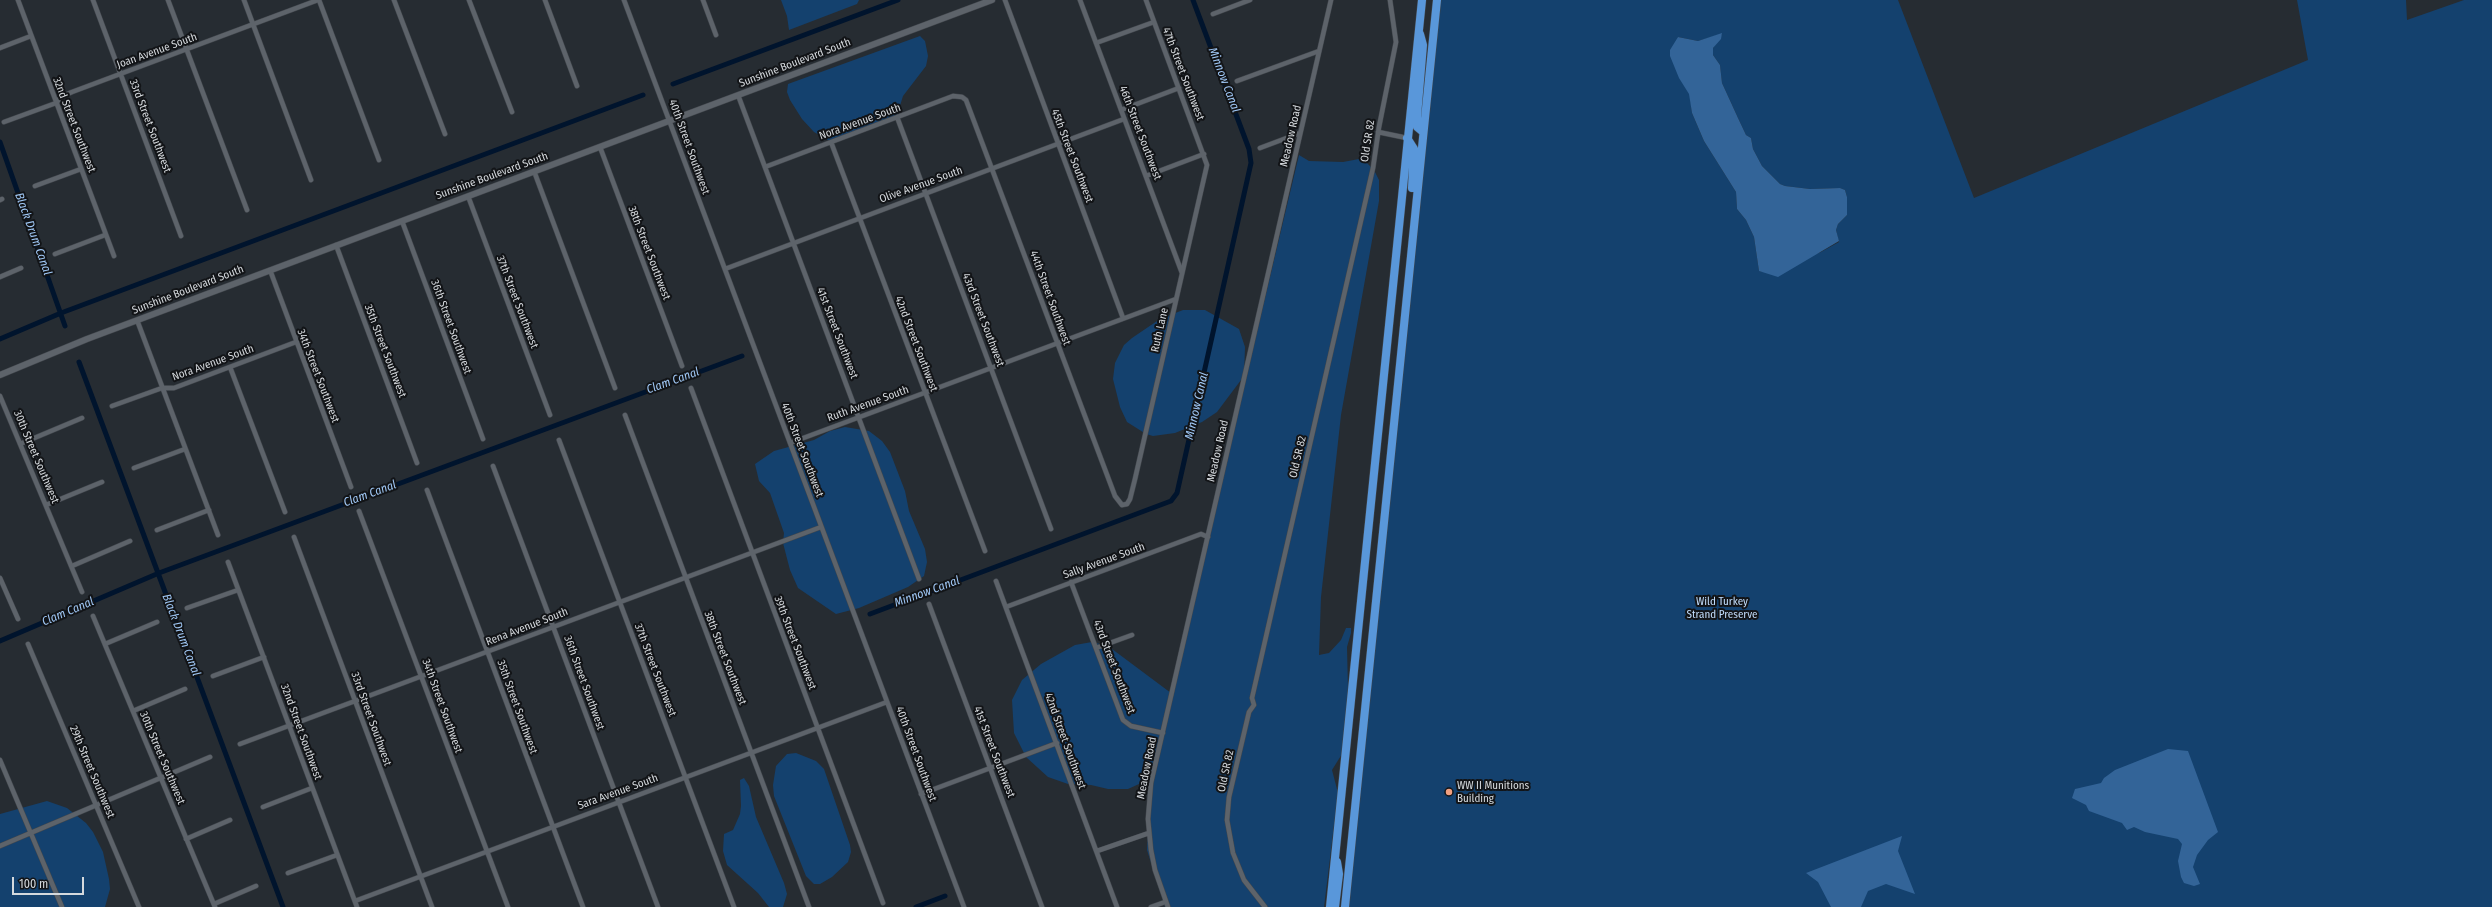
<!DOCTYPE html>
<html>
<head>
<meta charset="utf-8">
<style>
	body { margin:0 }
	#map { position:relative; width:2492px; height:907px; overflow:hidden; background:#262c32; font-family:"Fira Sans Condensed",sans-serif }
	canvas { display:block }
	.scale { position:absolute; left:12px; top:877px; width:72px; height:18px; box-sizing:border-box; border:2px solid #d5d9dd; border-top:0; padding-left:5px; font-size:12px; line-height:14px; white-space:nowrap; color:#d5d9dd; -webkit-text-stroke:3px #121417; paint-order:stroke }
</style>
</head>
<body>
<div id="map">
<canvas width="2492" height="907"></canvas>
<div class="scale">100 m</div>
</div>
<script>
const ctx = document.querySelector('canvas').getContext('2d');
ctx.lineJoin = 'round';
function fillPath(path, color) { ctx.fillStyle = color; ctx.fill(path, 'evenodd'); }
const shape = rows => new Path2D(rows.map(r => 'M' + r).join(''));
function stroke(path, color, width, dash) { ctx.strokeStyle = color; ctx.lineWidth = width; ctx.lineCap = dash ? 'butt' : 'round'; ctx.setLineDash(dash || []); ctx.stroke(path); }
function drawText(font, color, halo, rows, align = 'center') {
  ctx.font = font + ' "Fira Sans Condensed",sans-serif'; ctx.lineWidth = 4; ctx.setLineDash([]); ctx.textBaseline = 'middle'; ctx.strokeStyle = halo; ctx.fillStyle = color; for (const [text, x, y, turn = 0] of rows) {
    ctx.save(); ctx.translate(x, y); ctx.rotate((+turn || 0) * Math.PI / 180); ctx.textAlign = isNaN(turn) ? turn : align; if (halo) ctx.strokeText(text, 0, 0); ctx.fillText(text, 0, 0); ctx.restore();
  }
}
const green = shape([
	[781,0,859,0,857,4,789,30,787,16],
	[1439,0,1898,0,1974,198,2308,60,2297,0,2406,0,2407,20,2464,0,2492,0,2492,907,1347,907],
	[1722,34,1713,48,1713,55,1720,65,1722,83,1738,118,1746,135,1751,138,1753,149,1762,166,1780,184,1785,186,1810,189,1840,188,1845,190,1847,197,1847,215,1838,224,1836,230,1839,242,1821,252,1766,272,1759,271,1754,237,1746,220,1737,209,1736,192,1704,141,1692,113,1690,94,1673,61,1678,37,1698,41],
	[920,36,925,41,928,56,926,66,903,96,897,115,830,141,814,132,802,119,790,100,787,92,788,84],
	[1299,155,1309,161,1343,162,1359,159,1365,161,1374,170,1379,180,1379,201,1341,415,1321,597,1319,655,1329,653,1341,640,1346,628,1351,628,1351,633,1347,647,1348,689,1342,754,1332,770,1338,793,1324,907,1165,907,1147,850,1150,779,1128,789,1108,789,1091,785,1068,784,1048,777,1026,757,1014,733,1012,700,1022,680,1041,664,1075,645,1092,642,1108,646,1171,693],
	[1183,310,1205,310,1239,329,1245,347,1244,376,1217,412,1202,422,1175,433,1153,436,1146,434,1127,422,1120,407,1113,379,1115,363,1124,345,1132,338,1160,319],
	[845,427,869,431,882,441,890,452,905,491,909,511,925,549,927,562,924,576,908,587,859,608,836,614,798,588,790,570,783,543,784,533,770,493,759,481,755,464,774,451,814,440,830,431],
	[796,753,816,761,824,769,850,845,851,852,848,862,832,877,820,884,814,884,806,876,774,796,773,785,776,766,787,754],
	[744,778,749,786,756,817,784,883,787,894,783,907,769,907,758,893,727,865,723,851,724,834,733,830,740,814,741,806,740,780],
	[47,801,67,808,86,823,93,832,103,852,109,879,110,889,105,907,0,907,0,814]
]);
const forest = shape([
	[1722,33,1721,39,1713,48,1713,55,1720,65,1722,83,1738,118,1746,135,1751,138,1753,149,1762,166,1780,184,1785,186,1810,189,1840,188,1845,190,1847,197,1847,215,1838,224,1836,230,1839,241,1778,277,1759,271,1754,237,1746,220,1737,209,1736,192,1704,141,1692,113,1689,94,1679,78,1670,56,1670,50,1678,37,1698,41],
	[2168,749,2188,751,2218,832,2208,840,2197,855,2193,867,2200,884,2194,886,2184,883,2181,877,2178,861,2182,844,2178,839,2145,832,2134,827,2127,830,2122,823,2089,811,2086,805,2072,798,2075,789,2101,783,2104,778,2115,770],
	[1902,836,1898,851,1915,894,1886,884,1868,891,1861,907,1831,907,1818,882,1806,873]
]);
const canal = shape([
	[673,84,898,0],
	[0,142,65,326],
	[0,339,61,313,643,95],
	[79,362,283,907],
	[870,614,1171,501,1177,493,1251,163,1249,149,1193,0],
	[0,641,159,573,742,356],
	[916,907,945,896]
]);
const street = shape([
	[18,0,114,256],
	[93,0,181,236],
	[168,0,247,210],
	[244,0,311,180],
	[319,0,379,160],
	[394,0,445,134],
	[469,0,512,112],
	[545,0,577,86],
	[624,0,964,907],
	[703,0,716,35],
	[1005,0,1123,318],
	[1080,0,1182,273],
	[1213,14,1250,0],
	[1096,43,1154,22],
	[0,48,31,36],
	[1237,81,1319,51],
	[738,95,919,579],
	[1121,110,1179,88],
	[897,117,1051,529],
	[4,122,56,103,61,97,72,92,318,0],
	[1378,132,1407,138],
	[831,142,985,551],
	[600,147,682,366],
	[1260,148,1300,133],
	[765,167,953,96,962,97,966,100,1115,496,1122,505,1127,504,1130,499,1135,479,1207,165,1146,0],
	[534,171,615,388],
	[1146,176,1204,154],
	[35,186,81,169],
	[468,196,550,415],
	[0,200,2,199],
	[402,221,483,439],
	[336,245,417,463],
	[55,254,105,235],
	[725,269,1124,119],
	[270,270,351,487],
	[0,277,21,268],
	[137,320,218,535],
	[230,367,285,512],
	[691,388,883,903],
	[0,396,82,592],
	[112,406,162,388,174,388,296,342],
	[625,415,809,907],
	[559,440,734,907],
	[790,443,1176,299],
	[20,444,82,418],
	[493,466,658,907],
	[134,468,185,449],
	[427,490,583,907],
	[46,505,102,482],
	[359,511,508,907],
	[157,530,209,510],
	[294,537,432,907],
	[228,562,357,907],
	[72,566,130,541],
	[0,578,18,619],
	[996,581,1117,907],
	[1071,582,1123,720,1131,726,1163,733],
	[929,604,1042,907],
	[1006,607,1201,534,1208,537],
	[187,608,238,590],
	[93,616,215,907],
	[28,644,139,907],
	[105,644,157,622],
	[1096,648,1132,635],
	[213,676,264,657],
	[133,711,185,689],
	[240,744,821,527],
	[0,760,62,907],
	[921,794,1057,743],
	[263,807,312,788],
	[186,839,230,820],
	[0,846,210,757],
	[1097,851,1149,833],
	[288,873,337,855],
	[355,901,887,702],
	[214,904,256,886],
	[1151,907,1165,902],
	[1168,907,1155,870,1151,850,1148,819,1151,783,1331,0],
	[1265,907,1244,880,1233,853,1227,820,1229,797,1249,712,1254,705,1252,698,1373,168,1379,127,1396,42,1390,0]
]);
const secondary = shape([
	[0,375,87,339,992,0]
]);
const highway = shape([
	[1420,34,1423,45,1417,116,1417,127,1423,132],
	[1407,138,1414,149,1412,188],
	[1330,907,1422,0],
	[1335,907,1339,874,1337,862],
	[1345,907,1437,0]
]);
const markers = [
	[1449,792,4,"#f2a080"]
];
const streetNames = [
	["Joan Avenue South",157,51,-20],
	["Sunshine Boulevard South",795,63,-21],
	["47th Street Southwest",1183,74,69],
	["Nora Avenue South",860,122,-20],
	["32nd Street Southwest",74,125,69],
	["33rd Street Southwest",150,126,69],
	["46th Street Southwest",1140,133,69],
	["Meadow Road",1291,136,-77],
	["Old SR 82",1368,141,-81],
	["40th Street Southwest",689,147,70],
	["45th Street Southwest",1072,156,69],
	["Sunshine Boulevard South",492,176,-20],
	["Olive Avenue South",921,185,-20],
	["38th Street Southwest",649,253,69],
	["Sunshine Boulevard South",188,290,-21],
	["44th Street Southwest",1050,298,70],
	["37th Street Southwest",517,302,69],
	["43rd Street Southwest",983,320,69],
	["36th Street Southwest",451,327,70],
	["Ruth Lane",1160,330,-77],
	["41st Street Southwest",837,333,69],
	["42nd Street Southwest",916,344,69],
	["35th Street Southwest",385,351,69],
	["Nora Avenue South",213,363,-20],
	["34th Street Southwest",318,376,69],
	["Ruth Avenue South",868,404,-20],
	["40th Street Southwest",802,450,69],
	["Meadow Road",1218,451,-77],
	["30th Street Southwest",36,457,67],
	["Old SR 82",1298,457,-77],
	["Sally Avenue South",1104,561,-20],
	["Rena Avenue South",527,627,-21],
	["39th Street Southwest",795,643,69],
	["38th Street Southwest",725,658,69],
	["43rd Street Southwest",1114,667,69],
	["37th Street Southwest",655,670,69],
	["36th Street Southwest",584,683,70],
	["34th Street Southwest",442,706,70],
	["35th Street Southwest",517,707,70],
	["33rd Street Southwest",371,719,70],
	["32nd Street Southwest",301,732,70],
	["42nd Street Southwest",1065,741,70],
	["41st Street Southwest",994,752,69],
	["40th Street Southwest",916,754,70],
	["30th Street Southwest",162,758,67],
	["Meadow Road",1147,768,-79],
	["Old SR 82",1226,771,-78],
	["29th Street Southwest",92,772,67],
	["Sara Avenue South",618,792,-20]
];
const parkNames = [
	["Wild Turkey",1722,602],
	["Strand Preserve",1722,615]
];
const poiNames = [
	["WW II Munitions",1457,786],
	["Building",1457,799]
];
const waterNames = [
	["Minnow Canal",1224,80,69],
	["Black Drum Canal",33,234,70],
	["Clam Canal",673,381,-20],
	["Minnow Canal",1197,406,-77],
	["Clam Canal",370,494,-20],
	["Minnow Canal",927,592,-20],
	["Clam Canal",68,612,-23],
	["Black Drum Canal",181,635,69]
];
fillPath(green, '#14416e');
fillPath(forest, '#336498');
stroke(canal, '#00142d', 5);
stroke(street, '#42474d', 5.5);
stroke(secondary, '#42474d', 7);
stroke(highway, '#42474d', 9);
stroke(street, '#5d636a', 4.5);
stroke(secondary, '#5d636a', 6);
stroke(highway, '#5997da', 8);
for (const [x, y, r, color] of markers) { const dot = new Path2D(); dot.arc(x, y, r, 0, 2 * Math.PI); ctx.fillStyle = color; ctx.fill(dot); stroke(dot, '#121417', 1.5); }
drawText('11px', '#d5d9dd', '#121417', streetNames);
drawText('11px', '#c2ddfc', '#121417', parkNames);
drawText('11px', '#d5d9dd', '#121417', poiNames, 'left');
drawText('italic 12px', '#a0c8f6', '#121417', waterNames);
</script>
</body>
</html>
